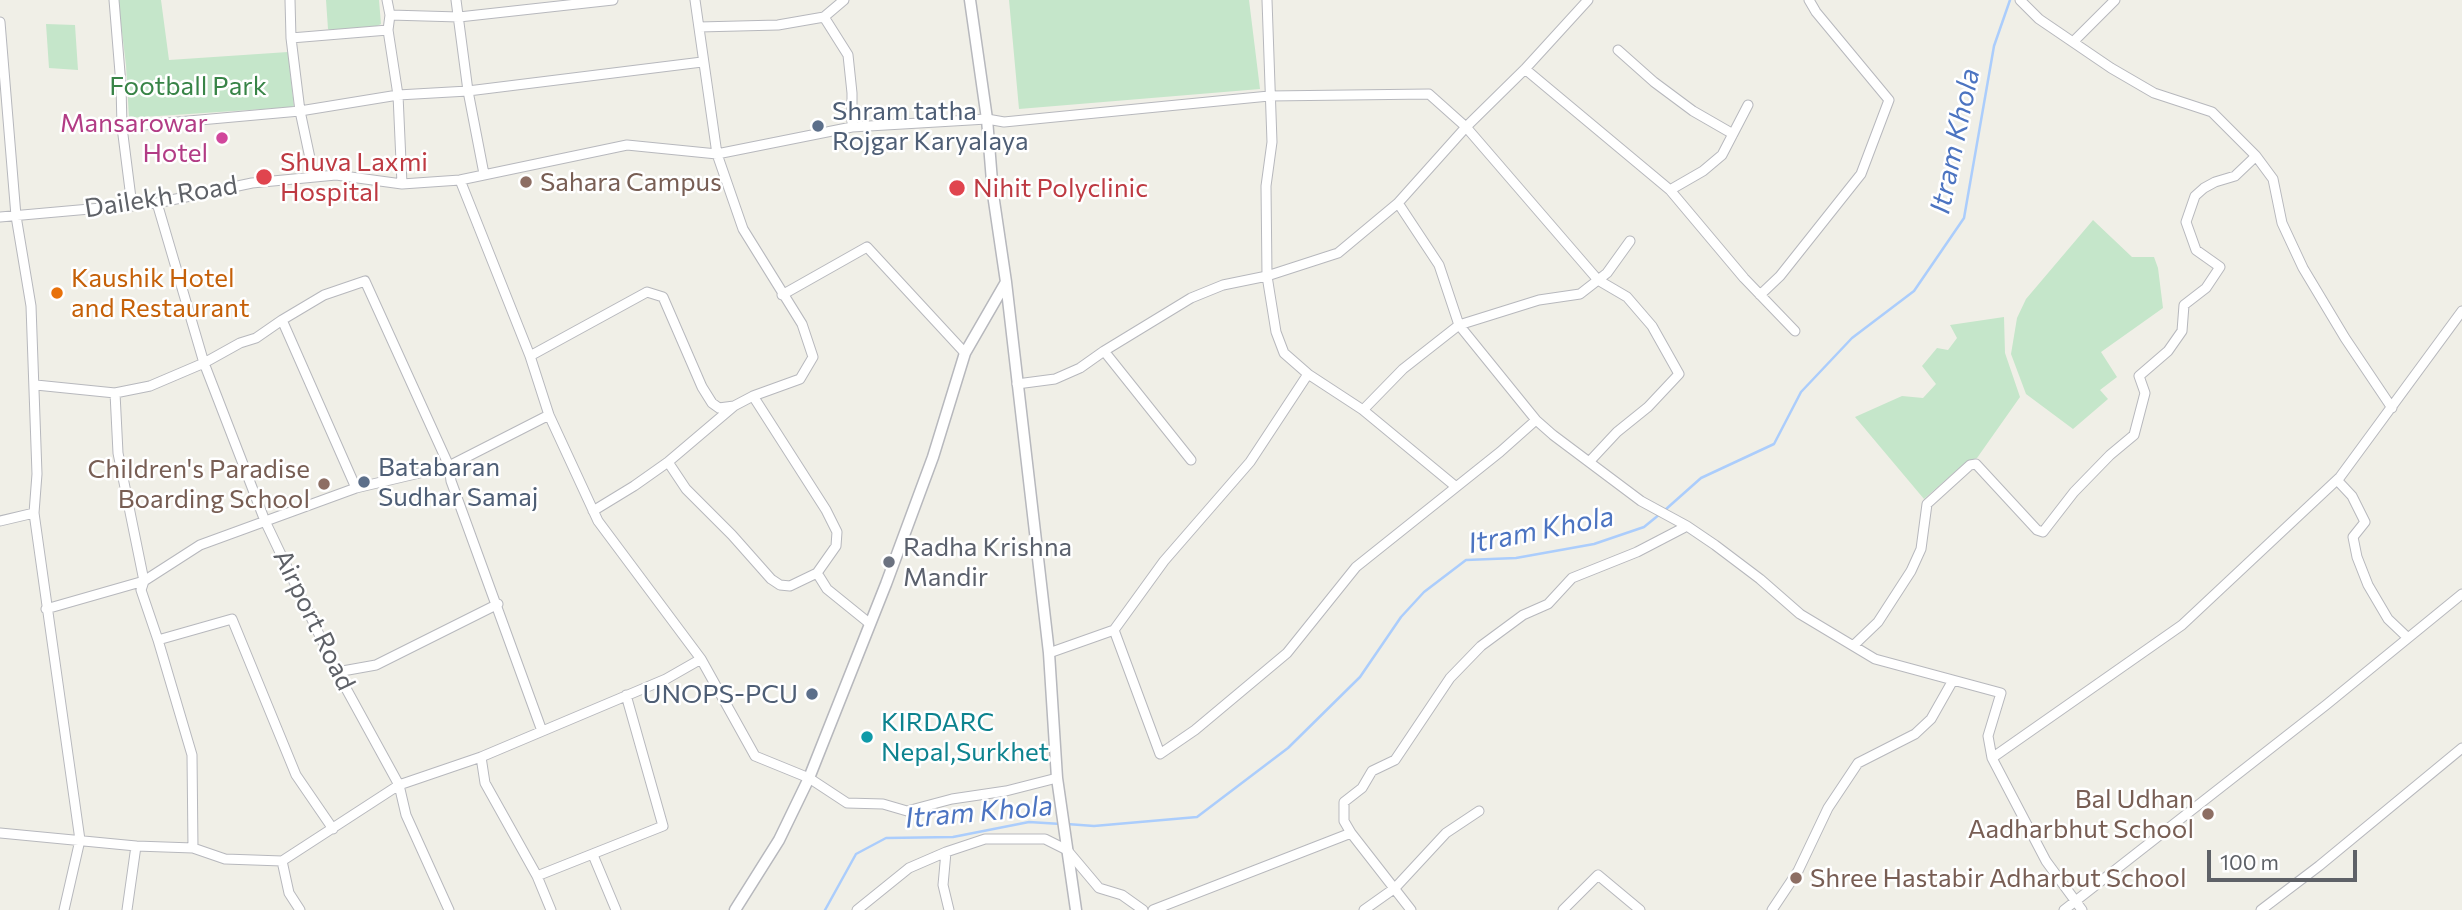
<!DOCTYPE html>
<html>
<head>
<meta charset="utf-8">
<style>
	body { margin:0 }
	#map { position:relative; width:2462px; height:910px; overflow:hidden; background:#f0efe7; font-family:Commissioner,sans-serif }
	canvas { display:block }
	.scale { position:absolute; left:2207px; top:850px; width:150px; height:32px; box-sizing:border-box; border:4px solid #5e6167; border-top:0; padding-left:9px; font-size:21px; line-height:24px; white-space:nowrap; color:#5e6167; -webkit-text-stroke:5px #fff; paint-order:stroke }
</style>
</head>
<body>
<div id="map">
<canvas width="2462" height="910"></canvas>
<div class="scale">100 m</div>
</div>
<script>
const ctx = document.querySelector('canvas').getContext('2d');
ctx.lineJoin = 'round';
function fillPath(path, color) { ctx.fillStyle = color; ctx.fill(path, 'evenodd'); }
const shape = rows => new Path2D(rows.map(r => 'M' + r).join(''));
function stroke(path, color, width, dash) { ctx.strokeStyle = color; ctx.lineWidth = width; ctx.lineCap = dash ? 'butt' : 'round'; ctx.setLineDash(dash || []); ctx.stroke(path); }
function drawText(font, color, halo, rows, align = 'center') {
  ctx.font = font + ' Commissioner,sans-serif'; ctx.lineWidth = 5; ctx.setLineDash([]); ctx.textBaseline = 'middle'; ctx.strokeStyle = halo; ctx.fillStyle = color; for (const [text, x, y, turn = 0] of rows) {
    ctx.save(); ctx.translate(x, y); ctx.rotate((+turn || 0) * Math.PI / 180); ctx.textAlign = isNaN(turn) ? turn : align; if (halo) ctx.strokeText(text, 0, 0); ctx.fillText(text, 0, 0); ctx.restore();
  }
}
const green = shape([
	[118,0,161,0,169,60,288,52,294,107,129,118,126,65],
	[326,0,379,0,381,24,373,28,333,32,328,29],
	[1009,0,1249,0,1260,89,1019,109],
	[46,24,75,25,78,70,49,68],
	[2093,220,2132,257,2154,257,2158,268,2163,308,2101,352,2117,377,2100,390,2108,399,2073,429,2026,394,2011,354,2017,318,2026,299],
	[2004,317,2005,353,2020,397,1977,458,1967,461,1924,499,1855,417,1902,396,1923,398,1936,384,1922,366,1937,348,1948,350,1957,338,1950,325]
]);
const stream = shape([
	[1665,510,1701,478,1774,444,1801,392,1852,338,1914,291,1964,218,1994,46,2010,0],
	[1067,824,1094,826,1197,817,1288,748,1360,677,1401,617,1424,592,1466,560,1516,558,1594,544,1644,527,1660,514],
	[825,910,856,854,886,838,953,837,1029,822,1061,824]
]);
const minor = shape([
	[114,0,121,85,122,127,132,206],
	[290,0,291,38,300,111,314,177],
	[387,0,390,15,388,30,398,95,402,184],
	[456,0,468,91,484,174],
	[1267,0,1272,142,1266,186,1267,276,1276,332,1284,353,1308,374,1363,410,1455,486],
	[2020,0,2039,19,2111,68,2154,93,2212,112,2256,156,2273,179,2282,223,2303,268,2345,338,2392,408],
	[390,15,459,17,613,0],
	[824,17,848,55,852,93,852,127],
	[0,22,16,216,31,306,37,474,34,513,80,840,64,910],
	[699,27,778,25,824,17,844,0],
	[291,38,388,30],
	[2074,41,2115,0],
	[1618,50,1654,82,1693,111,1733,134],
	[1525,69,1670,190,1744,278,1795,331],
	[122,127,300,111,398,95,468,91,702,62],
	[460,180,530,356,549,415,598,521,701,659,755,756,809,778,847,803,883,804,907,811,952,799,1006,791,1057,778],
	[1670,190,1703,171,1722,155,1748,105],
	[157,203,204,363,265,521,337,672,399,785,406,815,449,910],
	[1398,203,1439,265,1459,325,1536,420,1553,435,1641,501,1687,526,1715,545,1760,579,1800,614,1875,659,2001,693,1988,736,1992,758,2046,861,2082,910],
	[0,217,157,203,252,183,336,175,402,184,460,180,627,145,717,154,852,127,987,119,1004,122,1269,96,1429,94,1466,127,1598,280,1627,297,1652,326,1679,374,1648,407,1617,432,1589,462],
	[782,295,867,247,965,353],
	[1760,295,1780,276,1861,174,1889,100,1816,12,1809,0],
	[282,320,356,488],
	[1104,351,1191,460],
	[530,356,647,292,663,297,702,387,712,403,719,408,734,406,753,396,800,379,813,357,802,324,743,229,717,154,695,0],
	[1017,384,1055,379,1080,368,1104,351,1191,298,1223,285,1267,276,1338,253,1398,203,1466,127,1525,69,1588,0],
	[36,385,115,393,150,386,204,363,240,343,256,338,282,320,324,295,365,281,449,466,451,481,542,731],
	[115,393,118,453,144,581,141,590,158,640,192,755,193,848],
	[1363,410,1403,369,1459,325,1539,300,1580,294,1607,273,1630,241],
	[668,462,686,489,732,535,771,579,780,585,790,586,817,573,836,546,837,532,826,510,753,396],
	[2337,480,2352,496,2365,522,2353,537,2357,557,2368,585,2388,619,2408,638],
	[593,511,634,486,668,462,734,406],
	[0,521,34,513],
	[817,573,827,589,869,623],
	[46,609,144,581,200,545,356,488,449,466,549,415],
	[1114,630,1160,754,1195,730,1287,653,1356,567,1500,452,1536,420],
	[158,640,232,619,296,775,333,829],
	[1854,645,1878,622,1911,571,1921,549,1927,504,1970,465,1976,464,2037,530,2043,532,2074,492,2110,455,2134,435,2145,393,2139,376,2168,351,2182,331,2184,305,2206,288,2220,267,2196,250,2186,222,2195,196,2204,188,2215,182,2235,176,2256,156],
	[1049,653,1114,630,1164,561,1250,462,1308,374],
	[337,672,376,665,498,604],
	[481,757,485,783,537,876,551,910],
	[1992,758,2182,625,2340,477,2462,311],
	[0,833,136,846,193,848,225,859,282,861,399,785,481,757,666,679,701,659],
	[1351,833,1344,821,1344,802,1362,788,1372,771,1395,760,1450,678,1481,646,1523,615,1548,604,1572,578,1637,552,1687,526],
	[946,852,943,885,949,910],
	[593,855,616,910],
	[282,861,289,893,300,910],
	[537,876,663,826,626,695],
	[127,910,136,846],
	[857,910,909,868,946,852,985,839,1045,839,1067,850,1099,888,1122,895,1143,910],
	[1153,910,1351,833,1411,910],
	[1364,910,1395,888,1446,833,1479,811],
	[1563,910,1598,875,1640,910],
	[1772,910,1798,871,1828,808,1858,763,1915,734,1931,719,1952,682],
	[2064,910,2326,705,2462,594],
	[2261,910,2319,866,2462,748]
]);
const tertiary = shape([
	[970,0,987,119,993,194,1006,282,1049,653,1057,778,1076,910],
	[735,910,779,840,809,778,886,584,933,457,965,353,1006,282]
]);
const markers = [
	[818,126,7,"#5c6f8a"],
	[222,138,7,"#d1479c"],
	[264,177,9,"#e0444e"],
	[526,182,7,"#8d6e63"],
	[957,188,9,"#e0444e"],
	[57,293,7,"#e8710a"],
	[364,482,7,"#5c6f8a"],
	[324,484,7,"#8d6e63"],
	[889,562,7,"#6b7280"],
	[812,694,7,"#5c6f8a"],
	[867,737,7,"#0f9aa8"],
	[2208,814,7,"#8d6e63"],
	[1796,878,7,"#8d6e63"]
];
const parkNames = [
	["Football Park",188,86]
];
const serviceNames = [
	["Shram tatha",832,111],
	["Rojgar Karyalaya",832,141],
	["Batabaran",378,467],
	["Sudhar Samaj",378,497],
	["UNOPS-PCU",798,694,"right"]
];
const hotelNames = [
	["Mansarowar",208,123],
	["Hotel",208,153]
];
const healthNames = [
	["Shuva Laxmi",280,162],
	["Hospital",280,192],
	["Nihit Polyclinic",973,188]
];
const educationNames = [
	["Sahara Campus",540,182],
	["Children's Paradise",310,469,"right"],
	["Boarding School",310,499,"right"],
	["Bal Udhan",2194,799,"right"],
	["Aadharbhut School",2194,829,"right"],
	["Shree Hastabir Adharbut School",1810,878]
];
const streetNames = [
	["Dailekh Road",161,197,-9],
	["Airport Road",314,620,64]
];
const foodNames = [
	["Kaushik Hotel",71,278],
	["and Restaurant",71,308]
];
const worshipNames = [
	["Radha Krishna",903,547],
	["Mandir",903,577]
];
const cultureNames = [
	["KIRDARC",881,722],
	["Nepal,Surkhet",881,752]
];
const waterNames = [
	["Itram Khola",1955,141,-78],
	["Itram Khola",1541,530,-11],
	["Itram Khola",979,812,-5]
];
fillPath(green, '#c5e6ca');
stroke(stream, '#abcdfc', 2.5);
stroke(minor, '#b7b8bd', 11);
stroke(tertiary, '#b7b8bd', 13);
stroke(minor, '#fff', 9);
stroke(tertiary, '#fff', 10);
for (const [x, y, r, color] of markers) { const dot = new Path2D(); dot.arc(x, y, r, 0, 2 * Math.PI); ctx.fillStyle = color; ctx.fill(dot); stroke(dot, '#fff', 2.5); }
drawText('26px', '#388447', '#fff', parkNames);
drawText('26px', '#4e5e75', '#fff', serviceNames, 'left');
drawText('26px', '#b23c85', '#fff', hotelNames, 'right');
drawText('26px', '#be3a42', '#fff', healthNames, 'left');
drawText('26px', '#785e54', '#fff', educationNames, 'left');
drawText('26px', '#5e6167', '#fff', streetNames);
drawText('26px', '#c56008', '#fff', foodNames, 'left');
drawText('26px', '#5b616d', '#fff', worshipNames, 'left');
drawText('26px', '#0d838f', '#fff', cultureNames, 'left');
drawText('italic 28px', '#4c74c1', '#fff', waterNames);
</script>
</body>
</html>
